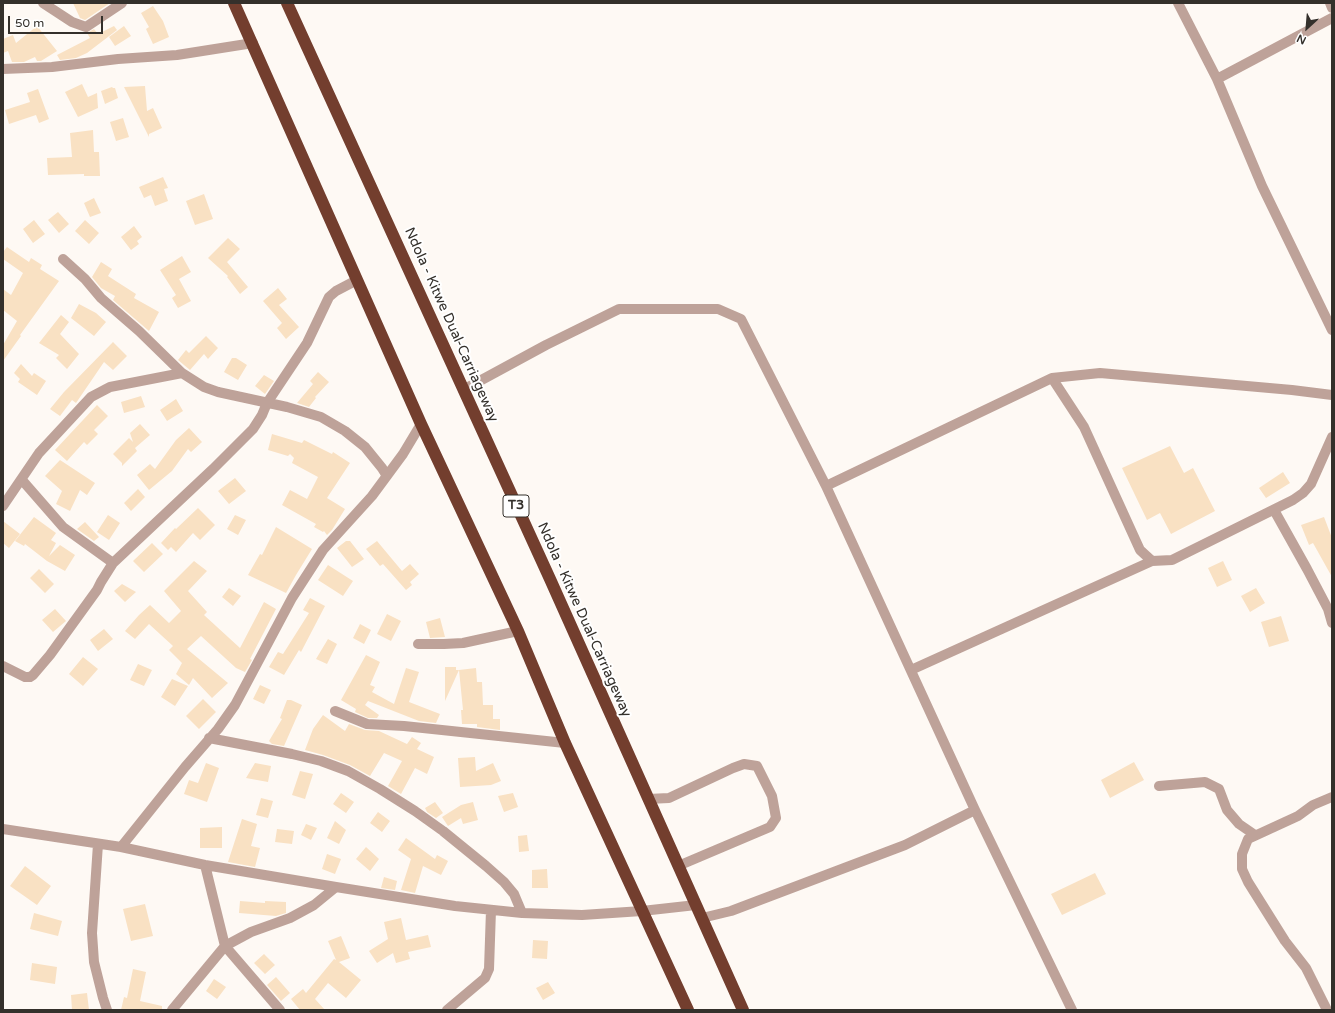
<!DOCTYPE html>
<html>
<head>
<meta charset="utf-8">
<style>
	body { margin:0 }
	#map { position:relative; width:1335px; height:1013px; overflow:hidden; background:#fef9f4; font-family:"Varela Round",sans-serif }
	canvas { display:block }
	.frame { position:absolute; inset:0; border:4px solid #34302b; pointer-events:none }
	.north { position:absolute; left:1287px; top:8px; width:40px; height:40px; -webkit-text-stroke:3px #fff; paint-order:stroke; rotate:206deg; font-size:11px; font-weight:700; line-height:16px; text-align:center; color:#34302b }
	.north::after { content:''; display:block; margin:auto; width:14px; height:18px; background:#34302b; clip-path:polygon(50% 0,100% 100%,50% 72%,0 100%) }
	.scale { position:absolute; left:8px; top:16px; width:95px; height:18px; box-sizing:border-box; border:2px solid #34302b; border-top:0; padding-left:5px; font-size:12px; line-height:14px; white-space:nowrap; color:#34302b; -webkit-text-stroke:3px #fff; paint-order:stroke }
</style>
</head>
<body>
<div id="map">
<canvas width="1335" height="1013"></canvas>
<div class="frame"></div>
<div class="north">N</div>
<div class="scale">50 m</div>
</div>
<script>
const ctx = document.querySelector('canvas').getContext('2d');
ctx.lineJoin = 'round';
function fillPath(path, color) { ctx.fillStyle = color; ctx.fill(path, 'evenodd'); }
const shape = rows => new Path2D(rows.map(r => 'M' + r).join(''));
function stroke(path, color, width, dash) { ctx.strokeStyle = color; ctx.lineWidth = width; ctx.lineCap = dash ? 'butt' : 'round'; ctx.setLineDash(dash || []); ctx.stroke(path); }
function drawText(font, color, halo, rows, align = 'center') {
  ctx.font = font + ' "Varela Round",sans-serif'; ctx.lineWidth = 4; ctx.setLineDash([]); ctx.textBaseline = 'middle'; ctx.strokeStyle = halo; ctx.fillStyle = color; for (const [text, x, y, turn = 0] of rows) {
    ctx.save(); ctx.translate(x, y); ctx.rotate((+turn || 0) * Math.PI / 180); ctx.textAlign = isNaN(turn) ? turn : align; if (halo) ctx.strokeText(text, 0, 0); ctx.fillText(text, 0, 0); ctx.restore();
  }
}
const building = shape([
	[73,3,110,3,85,20,80,18],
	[153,6,163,21,169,37,153,44,146,29,149,27,141,13],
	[37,26,57,51,41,61,37,61,35,57,24,62,12,62,8,51,3,53,3,39,13,35,16,43],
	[114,26,117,30,87,53,76,58,60,60,57,55,90,38,87,33,94,29,98,34],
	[124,26,131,36,115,46,109,37],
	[82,84,88,97,97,93,98,108,78,117,65,92],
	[145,86,147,111,153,108,162,128,149,134,149,137,124,87],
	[112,87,113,88,115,88,118,98,105,104,101,91],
	[38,89,49,119,39,123,36,115,9,124,5,110,30,102,27,93],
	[123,118,129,137,116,141,110,122],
	[93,130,94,152,99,152,100,176,84,176,84,174,48,175,47,158,72,157,70,133],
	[163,177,168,188,164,189,168,201,155,206,151,195,144,198,139,187],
	[204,194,213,219,195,225,186,201],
	[94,198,101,213,90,217,84,203],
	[58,212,69,224,59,233,48,220],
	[34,220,45,234,33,243,23,229],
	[85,220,99,233,89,244,75,231],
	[134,226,142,237,137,241,139,244,131,250,121,237],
	[228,238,240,249,227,262,248,287,240,294,227,277,228,276,208,258],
	[7,247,29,262,31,258,42,265,40,269,59,281,20,335,21,336,3,361,3,345,17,321,3,310,3,289,11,295,23,273,3,259,3,252],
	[182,256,191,272,179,279,191,301,178,308,172,298,176,295,160,270],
	[101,262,112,269,108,276,136,294,134,298,159,312,149,331,113,300,115,296,101,288,92,277],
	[278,288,287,299,279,305,299,327,286,339,277,328,282,323,263,301],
	[79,304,96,313,106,322,94,336,71,318],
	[61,315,69,322,60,334,79,354,67,369,56,358,59,355,39,343],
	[206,336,218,348,208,359,204,354,190,370,178,360,186,350,189,353],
	[113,342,127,356,113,370,104,362,76,403,72,400,60,416,50,409,64,392],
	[232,358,236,358,247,365,238,380,224,372],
	[21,364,32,376,34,373,46,381,37,395,18,382,20,379,14,373],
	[318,372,329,382,315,397,316,398,309,407,297,403,313,384,310,381],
	[264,375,274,381,265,394,255,386],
	[141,396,145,407,124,413,121,402],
	[176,399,183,411,167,421,160,410],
	[97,405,108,416,94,430,98,434,87,445,84,442,67,461,55,450],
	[140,424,150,435,135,448,137,451,122,466,122,463,113,454,129,438,133,442,130,433],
	[189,428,202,442,191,452,188,449,172,471,149,490,137,475,150,464,155,469,176,440],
	[272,434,302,443,304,440,332,454,333,452,350,463,327,498,345,509,332,530,327,535,324,531,323,532,314,527,316,524,282,505,290,490,307,499,318,477,292,463,294,458,290,454,288,456,268,450],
	[1170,446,1184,473,1193,468,1215,511,1171,534,1160,513,1147,520,1122,468],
	[60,460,95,483,87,495,80,490,70,511,56,504,62,491,45,476],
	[1283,472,1290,483,1266,498,1259,488],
	[235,478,246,491,229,504,218,491],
	[138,489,145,497,131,511,124,503],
	[198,508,215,525,200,540,193,533,176,552,171,547,168,550,161,543,175,528,176,529],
	[108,515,120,523,109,540,97,532],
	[235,515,246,520,238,535,227,529],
	[34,517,56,533,51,540,56,543,49,556,60,545,75,555,65,571,47,561,25,544,24,546,15,541],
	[1324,517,1332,538,1332,577,1313,543,1309,545,1301,525],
	[3,521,20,534,9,548,3,543],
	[85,522,99,537,94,541,77,529],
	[276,527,312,549,296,575,286,593,248,575,260,554,262,555],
	[346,541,350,541,364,559,352,567,337,548],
	[377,541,402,571,410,564,419,574,410,582,412,585,406,590,383,564,380,566,366,549],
	[152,543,163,554,144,572,133,561],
	[194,561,207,571,188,591,207,612,204,615,240,648,264,602,276,609,250,659,252,660,245,672,236,668,201,636,187,649,228,683,212,698,193,678,189,685,176,674,182,663,169,650,173,646,149,624,135,639,125,631,139,615,150,605,169,623,181,611,164,591],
	[1223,561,1232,580,1217,587,1208,568],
	[328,565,353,581,343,596,318,580],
	[39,569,54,584,45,593,30,578],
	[122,584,136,592,125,602,114,591],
	[229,588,241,596,233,606,222,597],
	[1256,588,1265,603,1250,612,1241,596],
	[310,598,325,606,301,652,299,650,284,675,269,667,278,652,283,654,309,613,303,610],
	[55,609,66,621,53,632,42,620],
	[387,614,401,621,391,641,377,634],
	[1281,616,1289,641,1269,647,1261,622],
	[440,618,445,637,430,638,426,622],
	[360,624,371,630,364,644,353,638],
	[104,629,113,639,98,651,90,640],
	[328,639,337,644,327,664,316,659],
	[366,655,380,662,370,685,375,687,372,692,394,704,406,668,419,672,409,702,440,714,436,723,419,721,368,701,365,705,379,715,377,718,368,718,355,712,356,709,341,700],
	[83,657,98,669,83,686,69,674],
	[138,664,152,670,144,686,130,680],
	[445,667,456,667,456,670,459,670,445,701],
	[476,668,477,682,482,682,483,705,493,705,493,719,500,719,500,730,477,727,477,724,462,724,461,710,463,710,459,670],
	[172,679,188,686,175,706,161,697],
	[260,685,271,690,264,704,253,699],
	[203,699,216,712,199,729,186,716],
	[287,700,291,700,302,705,284,746,272,744,269,741,282,719,280,718],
	[323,715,345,731,349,724,365,730,379,731,407,744,412,737,421,743,417,749,434,757,427,774,415,768,401,794,388,786,402,761,384,753,370,776,350,765,323,755,305,750,313,729],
	[475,757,476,771,493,763,501,781,491,785,460,787,458,758],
	[1134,762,1144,780,1110,798,1101,780],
	[206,763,219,768,207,802,184,794,189,780,198,783],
	[255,763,271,766,268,782,246,778],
	[300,771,313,774,305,799,292,795],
	[341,793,354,802,346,813,333,804],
	[513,793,518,807,504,812,498,796],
	[261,798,273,801,268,818,256,815],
	[435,802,443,813,436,818,427,812,425,808],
	[473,802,478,820,463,824,461,818,448,826,442,817,461,805],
	[378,812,390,821,382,832,370,823],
	[242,819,257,824,251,846,260,848,255,867,228,862],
	[335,821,346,830,339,844,327,838],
	[306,824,317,828,311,840,301,835],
	[222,827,222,848,200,848,200,828],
	[277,829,294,831,292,844,275,842],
	[527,835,529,851,519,852,518,836],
	[406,838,435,859,437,855,448,861,441,875,423,866,415,893,401,890,411,859,398,850],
	[366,847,379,859,370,871,356,859],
	[327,854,341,859,335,874,322,869],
	[25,866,51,886,37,905,10,886],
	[547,869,548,888,532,888,532,870],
	[1095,873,1106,894,1062,915,1051,894],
	[384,877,397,881,395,890,381,888],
	[240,901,265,903,265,901,286,902,286,913,276,916,239,913],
	[145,904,153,936,131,941,123,909],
	[34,913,62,921,58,936,30,929],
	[401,918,406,940,428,935,431,947,408,952,410,959,396,963,393,953,377,963,369,951,388,939,384,922],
	[341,936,350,958,339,962,361,980,346,998,328,983,315,999,325,1010,300,1010,291,999,303,989,306,993,334,959,336,960,328,941],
	[533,940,548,941,547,959,532,958],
	[264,954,275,965,265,974,254,963],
	[32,963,57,967,55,984,30,980],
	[133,969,146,972,140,1001,162,1006,162,1010,121,1010,124,997,127,998],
	[276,977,290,993,281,1001,267,985],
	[214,979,226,987,217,999,206,991],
	[548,982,555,993,543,1000,536,988],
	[87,993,89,1010,72,1010,71,995]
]);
const minor = shape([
	[43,3,72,22,86,27,122,3],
	[1178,3,1217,79,1262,186,1332,330],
	[1330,3,1332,8],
	[3,69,52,67,118,59,177,55,253,43],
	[1217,79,1332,18],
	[63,259,85,279,101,298,139,331,182,373,204,387,218,392,287,407,321,417,345,431,365,447,382,468,387,476],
	[1052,378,1084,427,1140,550,1152,561,1172,560,1293,500,1303,493,1311,484,1332,437],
	[463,390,546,345,619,309,718,309,741,319,826,486,975,810,1072,1010],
	[22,480,63,527,113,563],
	[826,486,1052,378,1100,373,1292,390,1332,395],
	[3,506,39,453,91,397,110,387,182,373],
	[1274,510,1307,569,1328,609,1332,623],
	[418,644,444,644,463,643,518,631],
	[3,666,25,677,30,677,33,675,50,655,97,590,101,582,113,563,213,469,253,429,262,415,267,403,307,343,329,297,336,291,357,280],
	[911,670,1152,561],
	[335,711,367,724,404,726,565,743],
	[209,738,292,754,321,761,348,771,380,789,415,811,443,831,486,866,504,882,514,894,522,913],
	[1159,786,1205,782,1219,789,1227,810,1239,824,1255,835],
	[648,799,669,798,733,768,744,764,757,766,772,796,776,818,770,827,678,866],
	[3,829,121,847,205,865,336,887,455,906,522,913,582,915,642,911,696,905],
	[98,844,92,933,94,962,103,998,107,1010],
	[121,847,185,767,218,729,235,705,292,598,323,550,372,496,403,454,421,424],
	[205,865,225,946,280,1010],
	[702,918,731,911,905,845,975,810],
	[172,1010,225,946,251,932,290,918,314,905,336,887],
	[447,1010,485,978,489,969,491,910],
	[1327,1010,1306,968,1285,941,1248,882,1242,869,1242,854,1248,839,1298,816,1313,805,1332,797]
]);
const highway = shape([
	[234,3,421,424,518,631,565,743,688,1010],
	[287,3,550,579,743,1010]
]);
const shields = [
	[516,506,26]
];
const shieldNames = [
	["T3",516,506]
];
const streetNames = [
	["Ndola - Kitwe Dual-Carriageway",451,325,66],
	["Ndola - Kitwe Dual-Carriageway",584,620,66]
];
fillPath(building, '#f9e1c3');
stroke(minor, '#bea299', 10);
stroke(highway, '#733e2e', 12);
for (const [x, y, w] of shields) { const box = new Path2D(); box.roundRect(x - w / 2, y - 11, w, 22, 3); ctx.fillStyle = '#fff'; ctx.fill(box); stroke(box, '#34302b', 1); }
drawText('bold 13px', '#34302b', null, shieldNames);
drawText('14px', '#34302b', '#fff', streetNames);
</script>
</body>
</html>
